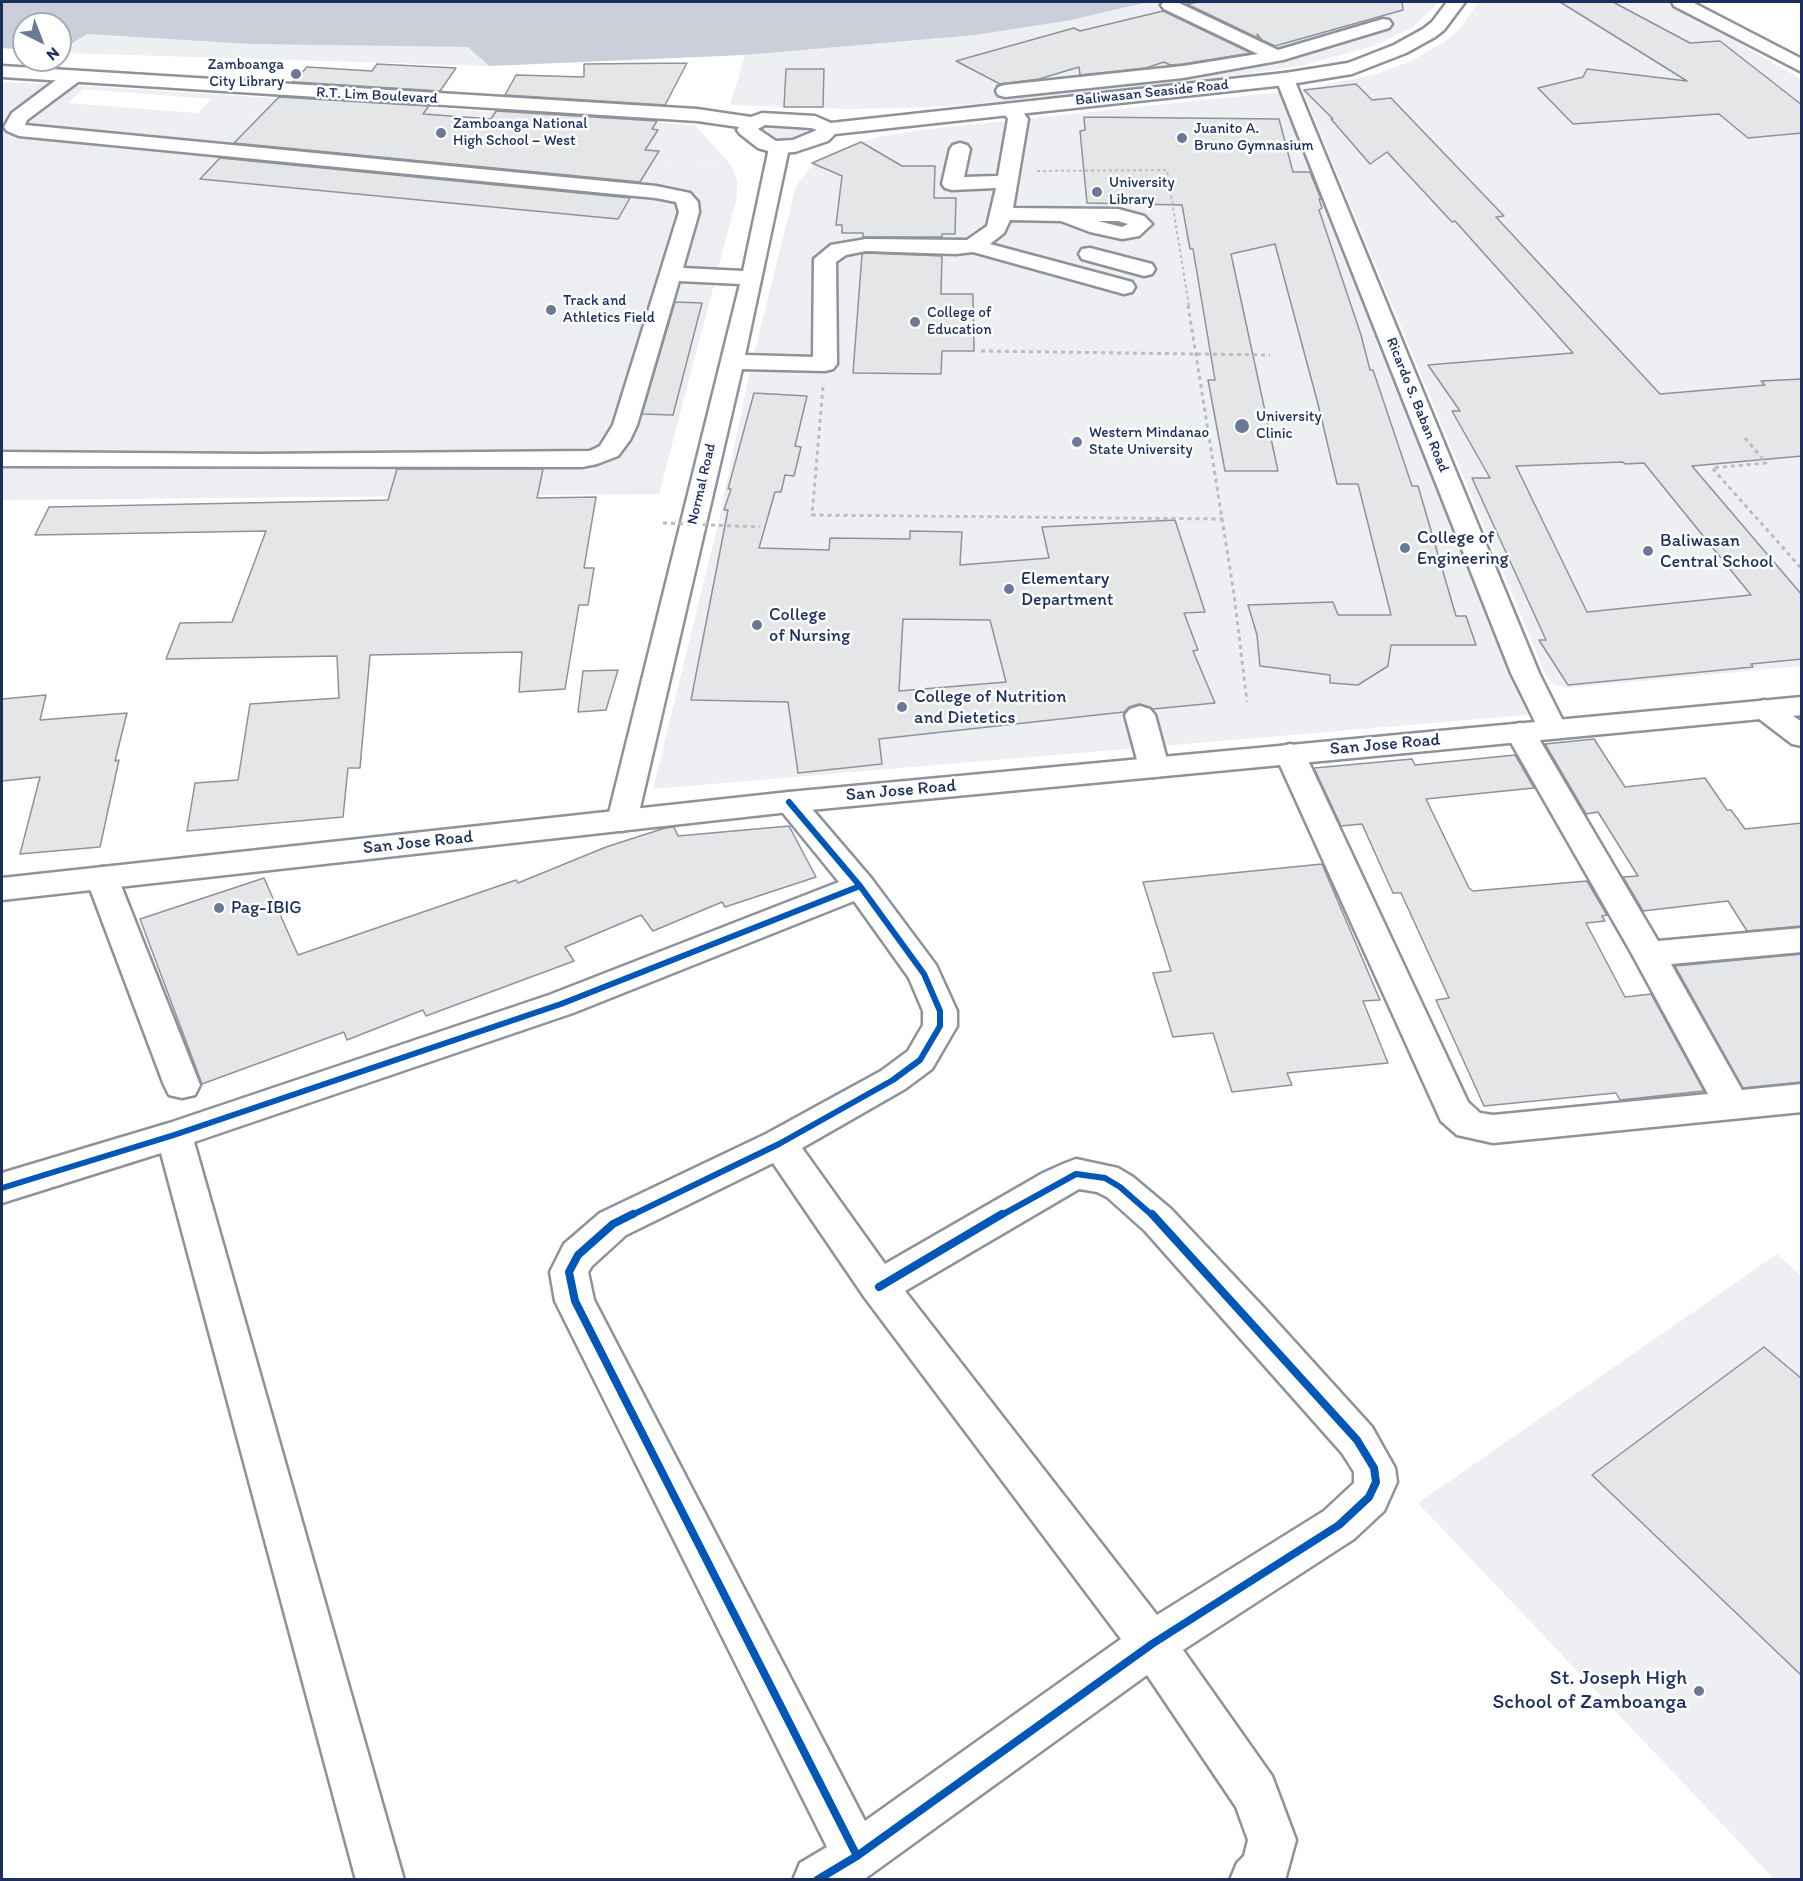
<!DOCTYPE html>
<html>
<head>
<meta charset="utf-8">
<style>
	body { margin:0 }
	#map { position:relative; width:1803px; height:1881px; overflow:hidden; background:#fff; font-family:Itim,sans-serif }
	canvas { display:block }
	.frame { position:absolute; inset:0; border:3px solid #1b2f5e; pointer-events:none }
	.north { position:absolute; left:12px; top:12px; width:60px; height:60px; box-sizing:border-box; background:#fff; border:2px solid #a4acbf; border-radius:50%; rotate:138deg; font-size:16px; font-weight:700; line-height:24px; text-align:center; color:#1b2f5e }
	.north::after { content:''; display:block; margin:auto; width:21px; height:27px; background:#6b7896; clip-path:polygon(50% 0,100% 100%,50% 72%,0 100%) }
</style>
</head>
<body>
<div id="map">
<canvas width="1803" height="1881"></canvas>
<div class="frame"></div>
<div class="north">N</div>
</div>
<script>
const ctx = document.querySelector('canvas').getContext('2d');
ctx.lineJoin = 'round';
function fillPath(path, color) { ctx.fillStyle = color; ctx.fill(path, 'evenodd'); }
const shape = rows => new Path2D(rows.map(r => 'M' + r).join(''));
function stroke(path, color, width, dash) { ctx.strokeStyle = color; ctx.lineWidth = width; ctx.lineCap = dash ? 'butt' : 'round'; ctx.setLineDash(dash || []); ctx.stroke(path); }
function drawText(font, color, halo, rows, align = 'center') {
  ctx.font = font + ' Itim,sans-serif'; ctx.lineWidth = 5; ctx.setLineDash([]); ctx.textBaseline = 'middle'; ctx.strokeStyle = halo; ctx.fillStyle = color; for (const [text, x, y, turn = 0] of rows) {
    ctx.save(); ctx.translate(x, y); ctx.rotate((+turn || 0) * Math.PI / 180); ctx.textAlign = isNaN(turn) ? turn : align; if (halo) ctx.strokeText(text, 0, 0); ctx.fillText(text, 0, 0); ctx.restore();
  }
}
const built = shape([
	[1148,2,1439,2,1412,28,1373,46,1301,66,1197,81,965,105,907,108,845,109,730,105,745,55,976,35,1071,20],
	[1478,2,1668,2,1801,79,1801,666,1567,688,1553,684,1546,675,1302,89,1373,75,1409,62,1444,42,1461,28],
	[87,34,249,44,468,47,489,66,63,53],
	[86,86,695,125,731,165,646,167,41,123],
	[83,89,212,99,197,113,68,103],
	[1279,92,1528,715,653,789,719,520,751,365,796,186,814,163,855,144,879,137,920,130],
	[1777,1254,1801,1276,1801,1879,1774,1879,1418,1503]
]);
const green = shape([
	[2,82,86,86,43,123,646,167,731,165,737,180,737,197,659,494,2,500],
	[765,125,809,127,813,130,783,142,763,130,762,127],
	[1801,145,1801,183,1761,149]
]);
const water = shape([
	[2,2,1148,2,1071,20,976,35,745,55,489,66,468,47,249,44,87,34,60,52,60,24,24,24,24,50,2,48]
]);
const building = shape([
	[1199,2,1402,2,1403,10,1275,46,1262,40,1257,34,1258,38,1187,4,1199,2],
	[1560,2,1613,2,1690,43,1720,41,1802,105,1802,133,1748,138,1719,114,1573,124,1538,88,1583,77,1587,69,1687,81,1560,2],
	[1163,11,1251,53,1183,64,1170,65,1164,62,1146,68,1080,75,1079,67,1039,79,1000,84,956,61,1074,28,1080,31,1163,11],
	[687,63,665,105,505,95,516,75,584,77,584,64,687,63],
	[377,64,456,68,440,91,293,82,307,67,372,71,377,64],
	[786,69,824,69,823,107,784,107,786,69],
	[1356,84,1372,100,1391,98,1504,216,1496,217,1660,394,1765,385,1761,381,1802,379,1802,456,1692,466,1802,595,1802,659,1751,664,1753,667,1568,685,1539,640,1546,640,1472,478,1490,478,1452,411,1460,411,1428,365,1573,353,1455,221,1452,222,1387,152,1370,164,1331,119,1333,119,1304,90,1356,84],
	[1623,462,1625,464,1644,463,1751,595,1587,612,1516,466,1623,462],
	[279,97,429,106,423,114,491,119,496,111,657,121,652,129,658,130,645,150,659,151,640,182,234,143,279,97],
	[1084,117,1279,119,1293,172,1310,172,1321,199,1319,199,1322,208,1319,210,1361,335,1370,370,1373,370,1412,486,1418,486,1456,616,1466,616,1476,645,1391,645,1388,666,1358,685,1330,683,1330,675,1260,666,1257,635,1248,605,1333,602,1338,615,1391,615,1358,484,1337,484,1318,404,1275,244,1231,254,1278,471,1225,471,1208,380,1215,380,1193,249,1190,249,1182,205,1087,203,1080,131,1085,130,1084,117],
	[861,142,902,166,935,166,934,198,956,198,955,234,942,234,942,237,863,237,863,233,842,233,842,225,836,225,842,176,812,163,861,142],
	[220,158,630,198,618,219,200,179,220,158],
	[866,253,942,256,941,294,973,294,974,351,942,351,941,374,853,373,862,254,866,253],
	[675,302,702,303,673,415,642,414,675,302],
	[754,393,807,396,795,446,801,447,794,476,785,475,781,492,775,492,759,548,829,550,830,538,910,539,910,531,962,532,960,565,1049,558,1042,527,1175,520,1205,612,1184,613,1198,650,1193,651,1215,703,1153,709,1139,704,1129,707,1124,712,879,739,882,764,798,773,788,702,691,700,728,510,724,510,731,489,728,489,754,393],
	[903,619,990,620,1006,682,899,691,903,619],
	[397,469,543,469,537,498,596,497,584,568,594,568,588,605,579,605,565,689,519,692,522,652,370,655,360,768,348,768,343,817,187,831,195,783,238,780,250,704,339,698,337,656,166,659,180,623,232,622,266,531,35,535,49,507,388,500,397,469],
	[618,670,606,710,578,712,583,671,618,670],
	[46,695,40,720,127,713,115,761,119,760,100,847,20,854,40,777,2,781,2,699,46,695],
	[1594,739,1625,787,1705,778,1727,810,1731,810,1745,829,1802,823,1802,926,1747,931,1728,901,1643,911,1623,877,1638,876,1598,812,1586,814,1545,744,1594,739],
	[1515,755,1534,788,1426,799,1469,888,1473,891,1587,881,1607,915,1602,916,1605,921,1586,923,1625,997,1651,994,1704,1091,1620,1100,1616,1093,1484,1106,1436,1000,1449,998,1401,893,1393,893,1362,824,1341,826,1314,768,1412,759,1415,765,1515,755],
	[789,826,816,877,725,907,722,902,653,931,641,915,565,947,574,961,426,1016,423,1010,347,1040,344,1032,202,1084,140,919,264,878,298,955,516,880,518,883,606,847,665,828,674,827,678,836,789,826],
	[1322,864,1380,1000,1363,1001,1388,1063,1287,1073,1292,1085,1232,1092,1213,1033,1173,1037,1153,973,1171,971,1143,882,1322,864],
	[1802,954,1802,1082,1743,1088,1675,966,1802,954],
	[1764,1347,1802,1379,1802,1676,1592,1475,1764,1347]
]);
const pathFar1 = shape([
	[1037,171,1167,170,1189,306]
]);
const path = shape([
	[1188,305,1234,594,1247,702],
	[981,351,1270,355],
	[823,387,812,515,1222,519],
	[1745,438,1766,463,1712,468,1802,569]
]);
const minor = shape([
	[1164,2,1177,2,1278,50,1383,19,1389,20,1392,24,1389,28,1283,60,1183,78,1005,97,998,95,996,91,998,87,1005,85,1183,66,1258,54,1164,9,1161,5,1164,2],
	[71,72,78,74,80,78,78,82,27,120,25,125,656,186,690,193,698,202,699,212,683,268,743,271,769,148,772,144,786,144,789,148,745,355,813,357,814,259,831,245,866,239,967,240,987,226,996,188,952,190,945,188,942,184,950,149,953,145,960,143,967,145,970,149,964,177,998,176,1008,119,1001,109,1004,105,1018,105,1028,119,1013,208,1118,209,1144,216,1152,224,1139,236,1122,239,1090,232,1061,221,1010,220,1004,233,990,244,1132,282,1135,287,1132,292,1124,294,973,252,956,254,866,251,846,255,836,262,837,364,833,369,825,371,742,369,637,821,633,828,622,831,611,828,607,821,740,284,679,281,637,425,630,440,618,456,597,464,582,467,2,466,2,452,259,454,590,451,600,446,613,425,679,212,676,202,656,198,19,136,7,131,4,127,12,113,64,74,71,72],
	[1098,221,1118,221,1128,224,1122,227,1098,221],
	[1285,73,1292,75,1294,79,1539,673,1567,729,1562,736,1552,738,1542,736,1511,673,1276,79,1278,75,1285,73],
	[1090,248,1152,264,1155,269,1152,274,1144,276,1082,259,1079,254,1082,249,1090,248],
	[1764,700,1774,703,1802,722,1802,746,1792,744,1754,715,1749,709,1754,703,1764,700],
	[1140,706,1150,709,1155,715,1169,767,1165,774,1154,777,1143,774,1139,767,1125,715,1130,709,1140,706],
	[1520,723,1530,725,1535,732,1658,941,1802,928,1802,952,1671,964,1742,1090,1802,1084,1802,1112,1493,1143,1457,1135,1441,1121,1275,754,1279,747,1290,744,1301,747,1305,754,1468,1102,1480,1113,1493,1115,1708,1094,1632,954,1505,732,1510,725,1520,723],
	[789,792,800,795,871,878,936,965,957,1011,957,1026,932,1069,905,1089,802,1148,885,1264,1043,1173,1063,1164,1076,1159,1118,1168,1133,1177,1171,1209,1265,1309,1372,1427,1395,1468,1397,1482,1384,1511,1354,1539,1183,1650,1272,1776,1296,1840,1285,1880,1230,1880,1237,1863,1244,1856,1248,1840,1236,1807,1147,1675,863,1880,793,1880,800,1863,827,1847,555,1301,550,1272,564,1244,600,1213,766,1134,881,1071,908,1051,923,1025,923,1011,909,978,854,901,573,1013,194,1142,404,1880,356,1880,161,1153,2,1203,2,1173,169,1123,549,995,839,882,774,802,778,795,789,792],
	[773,1163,865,1298,1121,1639,865,1821,594,1300,588,1272,592,1266,626,1235,773,1163],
	[1079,1189,1097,1192,1107,1197,1145,1231,1342,1453,1354,1472,1354,1483,1324,1511,1157,1615,905,1291,1079,1189],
	[102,867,113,870,118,878,200,1085,195,1095,182,1098,169,1095,164,1085,86,878,91,870,102,867]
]);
const major = shape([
	[1447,2,1465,2,1444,30,1435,37,1406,53,1352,74,1285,85,835,134,828,141,795,152,775,153,758,148,740,134,737,130,739,127,697,121,2,77,2,66,697,109,751,117,762,113,815,116,831,123,1285,73,1348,63,1394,45,1423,29,1432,22,1447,2],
	[765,125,811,128,817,130,793,140,776,141,758,129,765,125],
	[1672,2,1692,2,1802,59,1802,72,1674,6,1672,2],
	[1802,697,1802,715,789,812,2,900,2,878,789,792,1802,697]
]);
const pathBridge = shape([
	[663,523,760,527]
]);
const cyclewayFar1 = shape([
	[2,1188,174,1135,561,1004,860,886],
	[630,1216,779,1144,893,1080,920,1060,940,1026,940,1011,924,974,860,886,789,802],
	[1000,1216,1076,1174,1105,1178,1120,1187,1153,1216]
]);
const cycleway = shape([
	[633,1214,613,1224,578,1255,569,1272,575,1301,857,1856],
	[879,1287,1002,1214],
	[817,1880,857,1856,1152,1644,1339,1525,1369,1497,1376,1482,1374,1468,1357,1440,1152,1214]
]);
const markers = [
	[296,74,6,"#6b7896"],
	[441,133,6,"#6b7896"],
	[1182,138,6,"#6b7896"],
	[1097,192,6,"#6b7896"],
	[551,310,6,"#6b7896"],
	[915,322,6,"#6b7896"],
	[1242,426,8,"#6b7896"],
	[1077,442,6,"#6b7896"],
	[1405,548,6,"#6b7896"],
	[1648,551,6,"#6b7896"],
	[1009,589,6,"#6b7896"],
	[757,625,6,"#6b7896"],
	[902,707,6,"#6b7896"],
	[219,908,6,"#6b7896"],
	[1699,1691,6,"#6b7896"]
];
const farPoinames = [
	["Zamboanga",284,65,"right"],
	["City Library",284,82,"right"],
	["Zamboanga National",453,124],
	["High School – West",453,141],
	["Juanito A.",1194,129],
	["Bruno Gymnasium",1194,146],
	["University",1109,183],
	["Library",1109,200],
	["Track and",563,301],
	["Athletics Field",563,318],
	["College of",927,313],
	["Education",927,330],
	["University",1256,417],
	["Clinic",1256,434],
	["Western Mindanao",1089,433],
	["State University",1089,450]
];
const farStreetnames = [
	["Baliwasan Seaside Road",1152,93,-6],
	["R.T. Lim Boulevard",377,96,3],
	["Ricardo S. Baban Road",1417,405,68],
	["Normal Road",702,484,-77]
];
const poiNames = [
	["College of",1417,538],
	["Engineering",1417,559],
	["Baliwasan",1660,541],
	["Central School",1660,562],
	["Elementary",1021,579],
	["Department",1021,600],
	["College",769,615],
	["of Nursing",769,636],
	["College of Nutrition",914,697],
	["and Dietetics",914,718],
	["Pag-IBIG",231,908]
];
const streetNames = [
	["San Jose Road",1385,745,-5],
	["San Jose Road",901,791,-5],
	["San Jose Road",418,843,-6]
];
const nearPoinames = [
	["St. Joseph High",1687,1679],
	["School of Zamboanga",1687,1703]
];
fillPath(built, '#edeff3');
fillPath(green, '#edeef2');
fillPath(water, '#cbcfda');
fillPath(building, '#e5e6e8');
stroke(building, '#8e929a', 1.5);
stroke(minor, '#8e929a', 5);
stroke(major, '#8e929a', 5);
stroke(pathFar1, '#b9bcc1', 2, [3, 3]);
stroke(path, '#b9bcc1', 3, [4, 4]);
fillPath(minor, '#fff');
fillPath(major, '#fff');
stroke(pathBridge, '#b9bcc1', 3, [4, 4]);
stroke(cyclewayFar1, '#0057b8', 6);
stroke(cycleway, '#0057b8', 8);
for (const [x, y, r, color] of markers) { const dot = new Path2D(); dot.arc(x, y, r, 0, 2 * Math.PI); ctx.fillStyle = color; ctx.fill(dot); stroke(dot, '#fff', 2); }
drawText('15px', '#1b2f5e', '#fff', farPoinames, 'left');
drawText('15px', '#1b2f5e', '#fff', farStreetnames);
drawText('18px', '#1b2f5e', '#fff', poiNames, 'left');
drawText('18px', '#1b2f5e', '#fff', streetNames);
drawText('21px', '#1b2f5e', '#fff', nearPoinames, 'right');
</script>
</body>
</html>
